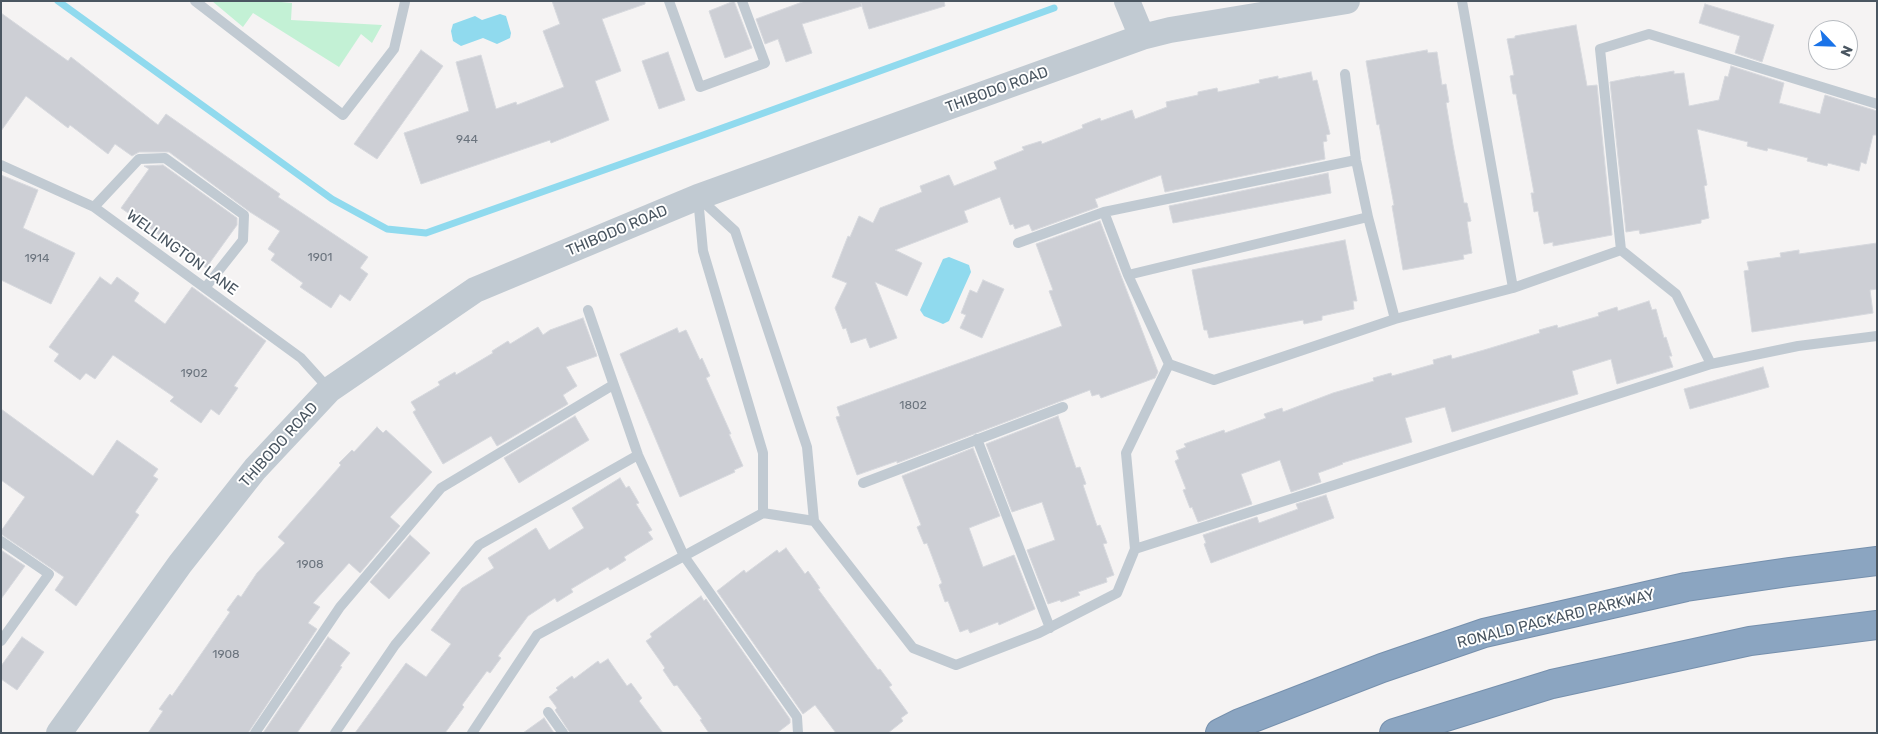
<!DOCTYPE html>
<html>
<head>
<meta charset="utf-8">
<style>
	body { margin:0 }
	#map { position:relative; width:1878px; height:734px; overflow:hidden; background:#f5f3f3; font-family:Rubik,sans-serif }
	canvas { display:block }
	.frame { position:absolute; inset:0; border:2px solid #4a5661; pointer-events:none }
	.north { position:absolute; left:1808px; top:20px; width:50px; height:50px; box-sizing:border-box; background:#fff; border:1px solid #b7bbc0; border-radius:50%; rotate:114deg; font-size:14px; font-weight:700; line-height:20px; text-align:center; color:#4a5661 }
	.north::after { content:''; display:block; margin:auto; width:18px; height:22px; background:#1a73e8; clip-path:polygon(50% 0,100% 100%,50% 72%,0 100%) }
</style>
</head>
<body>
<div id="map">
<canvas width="1878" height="734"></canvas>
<div class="frame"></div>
<div class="north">N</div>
</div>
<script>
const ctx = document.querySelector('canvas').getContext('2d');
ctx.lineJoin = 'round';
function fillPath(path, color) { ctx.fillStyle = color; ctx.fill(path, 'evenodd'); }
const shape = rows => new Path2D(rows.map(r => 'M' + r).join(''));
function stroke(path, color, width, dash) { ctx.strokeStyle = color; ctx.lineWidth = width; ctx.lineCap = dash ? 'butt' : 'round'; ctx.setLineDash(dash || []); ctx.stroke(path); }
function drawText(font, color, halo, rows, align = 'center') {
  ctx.font = font + ' Rubik,sans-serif'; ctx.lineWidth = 4; ctx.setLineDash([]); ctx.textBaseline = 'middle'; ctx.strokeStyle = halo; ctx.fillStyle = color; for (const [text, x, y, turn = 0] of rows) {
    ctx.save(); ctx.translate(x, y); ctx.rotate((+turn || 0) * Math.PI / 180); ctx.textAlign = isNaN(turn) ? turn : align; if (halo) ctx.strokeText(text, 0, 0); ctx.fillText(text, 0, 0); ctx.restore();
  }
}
const green = shape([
	[212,1,270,1,292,3,291,20,382,25,372,43,361,34,339,67,253,13,243,27]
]);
const water = shape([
	[500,14,506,16,511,33,510,38,497,44,483,38,461,46,453,41,451,31,453,24,475,16,482,20],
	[949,257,969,265,971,272,949,321,943,324,924,316,920,310,943,259]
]);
const stream = shape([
	[58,1,332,199,387,229,426,233,703,135,1054,8]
]);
const building = shape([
	[552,1,645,1,645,4,602,19,621,71,595,81,609,120,551,143,550,140,421,184,404,133,469,111,456,62,481,55,496,109,516,102,517,105,564,87,543,31,560,24,552,1],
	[734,1,752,48,725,58,709,11,734,1],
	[805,1,944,1,945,6,869,29,861,3,862,6,802,24,812,53,786,62,778,39,765,44,756,19,805,1],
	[1705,4,1774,25,1762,62,1735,53,1740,36,1699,23,1705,4],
	[1,13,68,61,71,57,158,125,166,114,280,194,278,197,368,257,360,268,368,274,350,301,340,294,331,308,300,287,303,283,271,260,275,254,268,249,280,231,250,212,169,152,139,152,132,156,115,144,108,154,70,125,68,128,26,96,1,131,1,13],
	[1576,25,1587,86,1597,85,1612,235,1553,246,1553,242,1544,244,1538,211,1534,212,1531,193,1534,193,1516,94,1513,94,1510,76,1514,75,1507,39,1515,38,1515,36,1576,25],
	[421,50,443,66,377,159,354,144,421,50],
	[1427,50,1428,53,1437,52,1442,85,1446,84,1449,102,1446,103,1453,145,1464,203,1467,203,1471,221,1467,222,1472,253,1463,255,1464,259,1403,270,1392,206,1394,205,1379,124,1377,125,1366,61,1427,50],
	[668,52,685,100,659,109,642,61,668,52],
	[1731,66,1784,83,1779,103,1820,114,1825,95,1877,111,1877,135,1873,135,1866,164,1861,162,1859,171,1828,163,1827,166,1807,161,1808,158,1768,148,1767,151,1747,146,1748,142,1697,129,1707,185,1704,186,1709,218,1701,220,1701,223,1640,234,1639,230,1626,232,1610,82,1640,76,1640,77,1674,71,1674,74,1684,73,1689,106,1719,100,1725,76,1728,77,1731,66],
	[1311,72,1313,81,1317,80,1330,134,1326,135,1327,141,1323,142,1325,159,1165,192,1161,175,1095,199,1098,207,1032,231,1029,224,1015,229,1013,224,1010,225,1000,197,964,211,968,222,895,250,922,263,907,296,875,282,897,338,870,348,866,338,851,343,846,328,843,329,835,308,847,283,832,277,848,236,850,237,859,216,873,223,880,208,922,192,920,186,949,175,954,186,997,169,994,162,1024,150,1022,147,1041,141,1042,144,1083,128,1082,125,1100,118,1101,121,1132,110,1135,119,1167,107,1166,102,1198,95,1198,92,1217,88,1218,92,1260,83,1259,80,1278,76,1278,79,1311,72],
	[163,165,237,218,237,225,206,268,121,208,149,169,144,166,163,165],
	[1328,173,1331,193,1173,223,1169,206,1328,173],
	[1,175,38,190,23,228,75,253,51,304,1,280,1,175],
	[1100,221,1158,372,1155,378,1101,398,1099,394,1092,396,1090,390,897,463,897,461,857,475,836,417,840,416,837,407,1062,326,1049,291,1053,290,1036,244,1100,221],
	[1345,240,1357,301,1353,301,1354,309,1322,316,1322,320,1304,324,1303,320,1209,338,1207,330,1204,330,1192,270,1345,240],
	[1877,243,1877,289,1870,290,1873,313,1752,332,1744,271,1749,270,1747,262,1781,257,1780,253,1799,250,1799,254,1877,243],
	[100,277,111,285,117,277,139,293,134,301,165,324,192,287,266,341,234,386,238,388,219,415,211,409,201,423,170,401,174,397,113,355,95,379,86,373,80,380,54,361,59,354,49,347,100,277],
	[983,280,1004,289,982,338,960,328,966,315,961,313,970,290,977,293,983,280],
	[1649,301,1652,310,1656,309,1664,338,1666,337,1672,356,1669,356,1673,367,1617,384,1611,359,1572,371,1578,394,1452,432,1445,407,1405,418,1412,442,1342,463,1343,464,1318,473,1321,482,1291,492,1280,460,1241,474,1252,504,1198,522,1192,507,1190,508,1183,490,1186,489,1175,461,1179,459,1176,451,1186,447,1184,444,1224,430,1225,433,1266,418,1264,414,1282,408,1283,412,1333,393,1374,381,1373,378,1391,373,1392,376,1434,364,1433,360,1451,355,1452,359,1484,350,1540,333,1539,330,1557,325,1558,328,1599,316,1598,313,1617,307,1618,311,1649,301],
	[583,318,597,356,566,367,577,386,563,395,568,404,497,446,491,436,443,464,413,412,416,410,411,402,440,385,438,382,455,372,456,375,493,353,492,351,508,341,510,344,538,327,543,335,550,330,583,318],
	[677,328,679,333,686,330,700,360,702,358,710,376,706,378,731,434,729,434,743,466,734,470,735,472,680,497,620,354,677,328],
	[1763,367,1769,387,1690,409,1684,389,1763,367],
	[1,409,93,476,117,440,158,469,153,476,158,479,135,512,139,515,76,606,55,590,64,577,1,534,1,531,25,497,1,480,1,409],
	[575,416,589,440,519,483,504,458,575,416],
	[1058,416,1076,468,1080,467,1086,484,1083,485,1097,526,1100,525,1107,543,1103,544,1114,575,1106,578,1107,582,1078,592,1080,595,1061,602,1060,600,1048,604,1027,550,1055,540,1042,502,1012,512,986,444,1058,416],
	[377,427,383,433,386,430,432,472,390,517,400,526,360,573,349,563,313,603,320,607,308,623,317,629,248,733,148,733,163,711,159,709,170,694,172,696,206,647,230,612,227,610,238,595,241,597,257,573,285,543,278,537,341,465,339,463,352,450,354,452,377,427],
	[973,448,1000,516,969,528,983,567,1014,555,1035,609,999,625,998,622,970,633,968,629,960,632,948,601,945,602,939,585,942,583,927,543,924,544,917,527,921,525,902,476,973,448],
	[620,478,626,488,629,486,639,503,636,504,652,530,648,532,653,539,624,557,626,560,610,570,608,567,571,589,573,592,557,602,555,598,528,616,498,656,501,658,490,673,487,671,462,705,464,707,445,733,355,733,406,663,426,677,451,644,431,630,462,588,494,568,488,558,536,528,549,550,584,528,572,508,620,478],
	[1326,495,1334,518,1211,563,1204,544,1206,543,1203,535,1257,517,1259,523,1298,509,1296,504,1326,495],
	[410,535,430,553,389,599,370,582,410,535],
	[786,548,805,574,808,571,820,588,818,589,843,623,878,670,880,669,892,685,889,687,908,713,901,718,903,721,888,733,836,733,815,705,803,714,717,591,744,570,746,573,777,550,779,553,786,548],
	[1,550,25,566,1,599,1,550],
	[701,596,704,601,706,599,790,719,790,723,777,733,709,733,700,720,702,719,677,685,674,686,663,670,665,668,646,641,652,637,650,634,701,596],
	[22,637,44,652,17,690,1,679,1,666,22,637],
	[328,637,350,653,340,666,342,667,297,733,263,733,328,637],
	[608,659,627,686,631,683,642,698,639,701,663,733,570,733,555,710,557,708,549,697,558,690,556,688,572,676,574,679,598,661,600,664,608,659],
	[544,718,554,733,523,733,544,718]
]);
const service = shape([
	[195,1,343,115,394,49,405,2],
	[669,1,700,87,765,63,742,1],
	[1462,1,1513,288],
	[1345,74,1356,160,1368,217,1395,319],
	[1,165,94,207,301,358,329,389],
	[698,198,703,251,763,453,763,513],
	[699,198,735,231,807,447,814,521],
	[94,207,139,159,165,158,244,215,243,240,205,288],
	[1104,212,1128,275,1169,364,1214,380,1395,319,1513,288,1621,250,1676,294,1711,364],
	[1018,243,1104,212,1356,160],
	[1621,250,1600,49,1649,34,1877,104],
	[1128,275,1368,217],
	[588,310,638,455,684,556,763,513,814,521,913,648,956,665,1039,633,1117,593,1135,549,1126,453,1169,364],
	[977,439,1050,628],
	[863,483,1063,407],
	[1,541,49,574,1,641],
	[1135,549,1711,364,1798,346,1877,336],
	[548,712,563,733],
	[255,733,340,607,441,488,613,385],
	[335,733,395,645,479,545,638,455],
	[472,733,537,635,684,556,797,717,798,733]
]);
const tertiary = shape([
	[1127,1,1142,37],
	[59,733,180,564,255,469,329,390,475,290,698,197,1142,37,1170,30,1347,1]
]);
const motorway = shape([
	[1220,733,1240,723,1382,668,1484,633,1686,587,1789,572,1877,561],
	[1394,733,1552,684,1750,641,1877,625]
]);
const numberNames = [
	["944",467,140],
	["1901",320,258],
	["1914",37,259],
	["1902",194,374],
	["1802",913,406],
	["1908",310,565],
	["1908",226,655]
];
const streetNames = [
	["THIBODO ROAD",997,90,-20],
	["THIBODO ROAD",617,231,-23],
	["WELLINGTON LANE",182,253,36],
	["THIBODO ROAD",279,445,-48],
	["RONALD PACKARD PARKWAY",1556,619,-14]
];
fillPath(green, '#c3f1d5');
fillPath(water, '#90daee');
stroke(stream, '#90daee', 7);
fillPath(building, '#cdcfd5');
stroke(building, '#d7d9de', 1);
stroke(motorway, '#7690ad', 30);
stroke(service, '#c1cad2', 10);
stroke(tertiary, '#c1cad2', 26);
stroke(motorway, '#8ba5c1', 28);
drawText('12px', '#6b747e', null, numberNames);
drawText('15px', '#4a5661', '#fff', streetNames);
</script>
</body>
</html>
